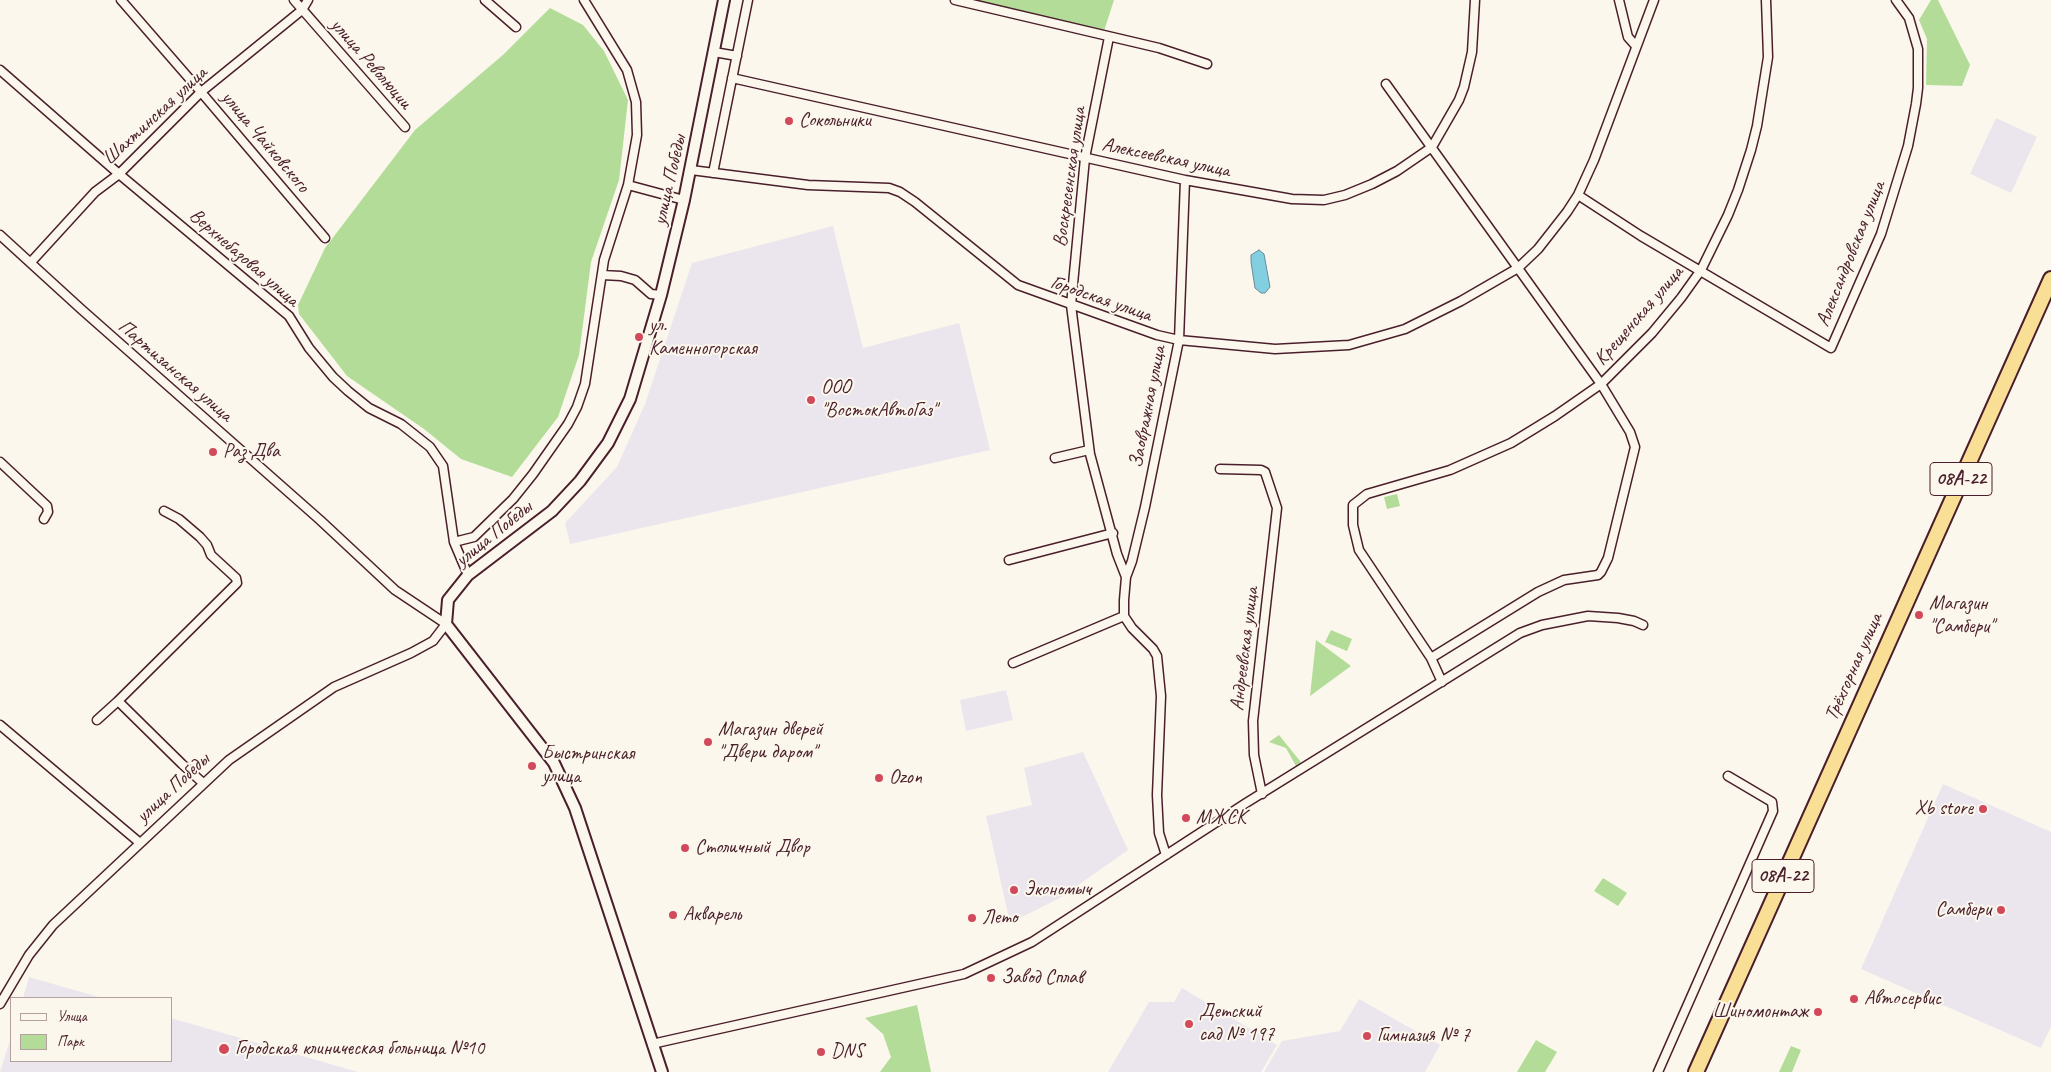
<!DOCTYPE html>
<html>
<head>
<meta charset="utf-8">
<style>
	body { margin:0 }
	#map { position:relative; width:2051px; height:1072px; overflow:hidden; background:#fbf7ec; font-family:Caveat,sans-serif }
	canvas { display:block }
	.legend { position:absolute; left:10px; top:997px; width:162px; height:65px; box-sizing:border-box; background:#fbf7ec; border:1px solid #b4a19f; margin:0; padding:6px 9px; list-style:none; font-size:15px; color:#4a1f2b }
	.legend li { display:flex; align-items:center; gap:10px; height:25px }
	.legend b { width:25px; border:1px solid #b4a19f }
</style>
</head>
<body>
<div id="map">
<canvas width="2051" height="1072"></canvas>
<ul class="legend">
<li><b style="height:6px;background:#fbf7ec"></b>Улица</li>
<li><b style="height:14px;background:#b4dc99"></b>Парк</li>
</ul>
</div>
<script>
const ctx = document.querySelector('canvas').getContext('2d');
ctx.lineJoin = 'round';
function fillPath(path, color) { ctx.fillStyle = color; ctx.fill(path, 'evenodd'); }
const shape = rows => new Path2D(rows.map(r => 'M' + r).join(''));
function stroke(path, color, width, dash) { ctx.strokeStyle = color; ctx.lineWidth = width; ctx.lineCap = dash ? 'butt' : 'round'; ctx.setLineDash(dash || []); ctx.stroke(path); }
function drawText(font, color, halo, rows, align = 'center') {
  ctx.font = font + ' Caveat,sans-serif'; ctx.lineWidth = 4; ctx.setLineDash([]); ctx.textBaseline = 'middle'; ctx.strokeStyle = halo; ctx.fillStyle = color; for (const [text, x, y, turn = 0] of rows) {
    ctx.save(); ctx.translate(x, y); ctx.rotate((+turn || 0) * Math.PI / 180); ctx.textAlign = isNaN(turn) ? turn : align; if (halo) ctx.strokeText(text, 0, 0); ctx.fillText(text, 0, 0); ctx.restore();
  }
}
const built = shape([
	[1996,118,2037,137,2011,193,1970,174],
	[833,226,863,348,959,323,990,450,570,544,565,523,617,467,645,404,692,263],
	[1006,690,1013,720,966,731,960,700],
	[1083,752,1128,850,1060,898,1010,923,986,816,1032,805,1024,768],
	[1943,784,2051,832,2051,1026,2041,1048,1861,969],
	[29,977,102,998,23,998],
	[1182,988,1277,1045,1261,1072,1108,1072,1149,1002,1174,1002],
	[1359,999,1440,1045,1425,1072,1264,1072,1282,1041,1340,1031],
	[171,1018,358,1072,0,1072,11,1037,11,1061,171,1061]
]);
const green = shape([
	[970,0,1114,0,1104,31],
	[1931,0,1938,0,1970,65,1962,86,1926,85,1927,39,1919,20],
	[550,8,583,25,604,51,628,100,619,180,591,262,579,355,558,417,512,477,461,459,424,429,347,376,299,314,298,305,325,248,415,130,504,54],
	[1397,494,1400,506,1387,509,1384,497],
	[1331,630,1352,639,1347,651,1325,642],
	[1316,640,1351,666,1310,696],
	[1279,735,1300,761,1301,764,1297,768,1286,748,1269,742],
	[1603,878,1627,893,1618,906,1594,891],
	[917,1005,931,1072,880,1072,891,1057,883,1034,865,1018],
	[1536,1040,1557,1052,1545,1072,1517,1072],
	[1791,1046,1801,1050,1792,1072,1779,1072]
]);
const water = shape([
	[1259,250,1264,254,1270,287,1265,293,1261,293,1255,288,1251,262,1251,255,1259,250]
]);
const minor = shape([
	[121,0,201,92,325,238],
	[294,0,405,127],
	[485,0,516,27],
	[955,0,1159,48,1207,64],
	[1619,0,1628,37,1636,46],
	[1109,37,1085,158,1071,305,1090,454,1117,554,1126,577],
	[714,52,737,56],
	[0,70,119,174,289,316,309,348,333,377,348,391,369,408,401,424,430,447,443,466,454,542,468,575],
	[732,78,1185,180,1292,199,1324,200,1345,195,1372,184,1397,171,1432,147,1459,100,1464,87,1472,52,1475,0],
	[1386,84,1601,384,1630,432,1635,447,1608,558,1601,572,1598,575,1564,580,1538,592,1431,658],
	[691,170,808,185,889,188,900,192,915,202,1018,285,1157,335,1179,340,1275,349,1349,345,1405,329,1461,301,1518,268,1538,249,1567,212,1578,195,1594,160,1654,0],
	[713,173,748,0],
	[628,185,684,200],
	[1578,195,1641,236,1831,348,1881,234,1908,146,1916,104,1918,88,1918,49,1909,18,1896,0],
	[0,235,81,309,320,520,395,590,446,624,433,641,411,653,334,687,229,760,53,925,29,955,0,1004],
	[31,262,95,192,119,174,201,92,302,10,308,0],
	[602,275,621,276,635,280,651,294,661,295],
	[1055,458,1089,450],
	[0,462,47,506,48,512,44,519],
	[1220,469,1261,470,1265,472,1277,508,1253,721,1254,755,1262,794],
	[164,511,179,519,200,537,207,545,211,555,236,578,237,583,118,701,182,764,203,783],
	[454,542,474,537,513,499,533,474,568,424,577,407,585,384,604,260,628,185,637,135,636,102,627,70,584,0],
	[1009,560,1113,533],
	[1013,663,1124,616],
	[1442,682,1431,658,1359,550,1353,525,1353,505,1367,494,1450,470,1511,443,1555,416,1601,384,1652,333,1681,298,1701,270,1728,215,1738,190,1751,150,1757,126,1768,57,1766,0],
	[97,720,118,701],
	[0,725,140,843],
	[1166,855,1159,833,1157,795,1161,696,1157,656,1153,649,1132,628,1124,616,1124,600,1126,577,1132,561,1145,507,1179,340,1185,180],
	[652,1044,964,974,1032,942,1246,803,1520,633,1542,625,1588,616,1618,618,1634,621,1643,625],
	[1658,1072,1773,811,1772,802,1728,776]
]);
const tertiary = shape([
	[662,1072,575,808,554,763,446,624,448,600,468,575,552,511,580,481,608,443,630,399,661,295,684,200,724,0]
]);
const trunk = shape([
	[1696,1072,2051,279]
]);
const markers = [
	[789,121,5,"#d1495b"],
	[639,337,5,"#d1495b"],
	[811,400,5,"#d1495b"],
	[213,452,5,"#d1495b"],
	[1919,615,5,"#d1495b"],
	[708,742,5,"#d1495b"],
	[532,766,5,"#d1495b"],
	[879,778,5,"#d1495b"],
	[1983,809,5,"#d1495b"],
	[1186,818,5,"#d1495b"],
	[685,848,5,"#d1495b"],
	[1014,890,5,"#d1495b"],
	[2001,910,5,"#d1495b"],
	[673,915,5,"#d1495b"],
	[972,918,5,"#d1495b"],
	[991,978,5,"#d1495b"],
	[1854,999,5,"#d1495b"],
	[1818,1012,5,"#d1495b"],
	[1189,1024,5,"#d1495b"],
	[1367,1036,5,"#d1495b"],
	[224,1049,6,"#d1495b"],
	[821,1052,5,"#d1495b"]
];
const shields = [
	[1961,479,62],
	[1783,876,62]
];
const shieldNames = [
	["08А-22",1961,479],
	["08А-22",1783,876]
];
const streetNames = [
	["улица Революции",371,64,49],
	["Шахтинская улица",155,116,-43],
	["улица Чайковского",265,142,50],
	["Алексеевская улица",1166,158,12],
	["Воскресенская улица",1070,177,-82],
	["улица Победы",670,180,-77],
	["Александровская улица",1851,254,-68],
	["Верхнебазовая улица",244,258,41],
	["Городская улица",1101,299,19],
	["Крещенская улица",1639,316,-49],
	["Партизанская улица",175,371,41],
	["Заовражная улица",1148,407,-79],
	["улица Победы",494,534,-39],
	["Андреевская улица",1245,649,-83],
	["Трёхгорная улица",1854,667,-66],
	["улица Победы",173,788,-43]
];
const poiNames = [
	["Сокольники",799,121],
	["ул.",649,326],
	["Каменногорская",649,349],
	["ООО",821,388],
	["\"ВостокАвтоГаз\"",821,411],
	["Раз Два",223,452],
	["Магазин",1929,604],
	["\"Самбери\"",1929,627],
	["Магазин дверей",718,730],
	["\"Двери даром\"",718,753],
	["Быстринская",542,754],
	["улица",542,777],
	["Ozon",889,778],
	["Xb store",1973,809,"right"],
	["МЖСК",1196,818],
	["Столичный Двор",695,848],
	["Экономыч",1024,890],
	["Самбери",1991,910,"right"],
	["Акварель",683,915],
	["Лето",982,918],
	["Завод Сплав",1001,978],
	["Автосервис",1864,999],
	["Детский",1199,1012],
	["сад № 197",1199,1035],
	["Шиномонтаж",1808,1012,"right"],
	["Гимназия № 7",1377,1036],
	["Городская клиническая больница №10",235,1049],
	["DNS",831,1052]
];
fillPath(built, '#ebe6ee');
fillPath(green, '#b4dc99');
fillPath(water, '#82cfe1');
stroke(water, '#6c8998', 1);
stroke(minor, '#4a1f2b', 11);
stroke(tertiary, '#4a1f2b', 14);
stroke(trunk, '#4a1f2b', 18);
stroke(minor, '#fbf7ec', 8);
stroke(tertiary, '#fbf7ec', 10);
stroke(trunk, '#f9df96', 14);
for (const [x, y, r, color] of markers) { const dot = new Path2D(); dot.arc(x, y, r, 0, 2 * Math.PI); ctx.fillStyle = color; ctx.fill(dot); stroke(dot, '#fbf7ec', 2); }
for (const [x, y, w] of shields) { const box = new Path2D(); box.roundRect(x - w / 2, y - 16.5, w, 33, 4); ctx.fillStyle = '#fbf7ec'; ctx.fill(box); stroke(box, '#4a1f2b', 1); }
drawText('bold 19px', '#4a1f2b', null, shieldNames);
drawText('20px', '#4a1f2b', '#fbf7ec', streetNames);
drawText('20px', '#4a1f2b', '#fbf7ec', poiNames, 'left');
</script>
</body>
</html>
